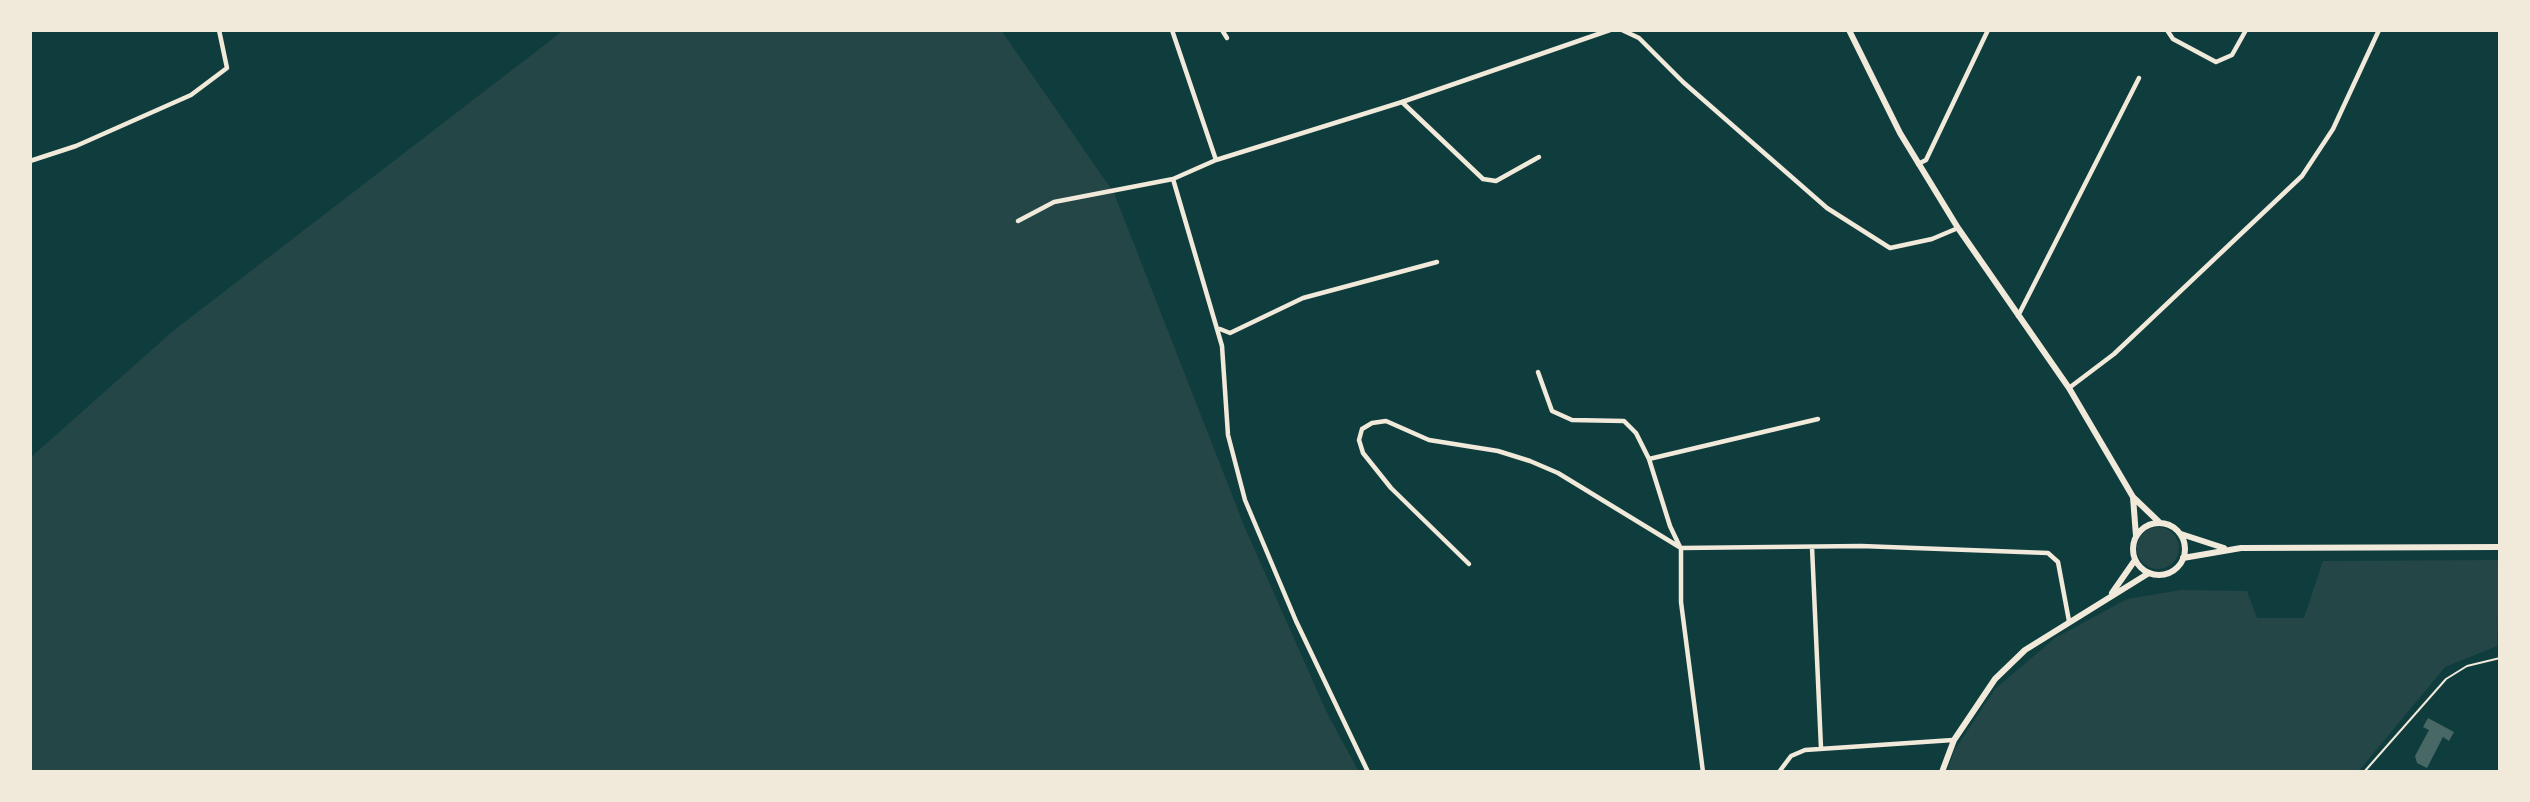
<!DOCTYPE html>
<html>
<head>
<meta charset="utf-8">
<style>
	body { margin:0 }
	#map { position:relative; width:2530px; height:802px; overflow:hidden; background:#0f3d3e; font-family:"Exo 2",sans-serif }
	canvas { display:block }
	.frame { position:absolute; inset:0; border:32px solid #f1e9da; pointer-events:none }
</style>
</head>
<body>
<div id="map">
<canvas width="2530" height="802"></canvas>
<div class="frame"></div>
</div>
<script>
const ctx = document.querySelector('canvas').getContext('2d');
ctx.lineJoin = 'round';
function fillPath(path, color) { ctx.fillStyle = color; ctx.fill(path, 'evenodd'); }
const shape = rows => new Path2D(rows.map(r => 'M' + r).join(''));
function stroke(path, color, width, dash) { ctx.strokeStyle = color; ctx.lineWidth = width; ctx.lineCap = dash ? 'butt' : 'round'; ctx.setLineDash(dash || []); ctx.stroke(path); }
const green = shape([
	[564,30,1001,30,1114,193,1245,528,1327,713,1359,772,30,772,30,458,173,331],
	'2137 548a21 21 0 1 1 42 0a21 21 0 1 1-42 0Z',
	[2500,560,2497,646,2445,667,2358,772,1947,772,1954,751,1995,689,2055,638,2127,599,2181,590,2247,591,2257,618,2304,618,2323,561]
]);
const building = shape([
	[2428,718,2454,732,2449,741,2443,737,2427,768,2417,763,2415,756,2429,730,2423,727]
]);
const service = shape([
	[2364,772,2446,679,2467,666,2500,658]
]);
const minor = shape([
	[1172,30,1216,160],
	[1222,30,1227,38],
	[1622,30,1639,38,1683,82,1827,208,1890,248,1932,239,1958,228],
	[2167,30,2173,39,2216,62,2232,55,2246,30],
	[1402,102,1483,179,1496,181,1539,157],
	[30,161,76,146,191,95,227,68,219,30],
	[1918,164,1926,160,1988,30],
	[1173,179,1222,346,1228,435,1245,500,1296,621,1368,772],
	[1018,221,1054,202,1173,179,1216,160,1402,102,1610,30],
	[2018,316,2139,78],
	[1220,329,1230,333,1303,298,1437,262],
	[1538,372,1552,411,1572,420,1624,421,1636,433,1649,459],
	[2069,388,2114,354,2302,176,2333,129,2379,30],
	[1680,547,1670,526,1649,459,1818,419],
	[1812,547,1821,748],
	[1469,564,1391,488,1363,453,1359,440,1362,429,1372,423,1386,421,1429,440,1498,451,1530,461,1558,473,1681,548],
	[1703,772,1681,602,1681,548,1861,546,2048,553,2058,562,2069,621],
	[1779,772,1791,756,1805,750,1953,740]
]);
const secondary = shape([
	[2112,593,2135,560],
	[1942,772,1954,740,1995,679,2025,650,2149,573]
]);
const primary = shape([
	[1849,30,1900,133,1958,228,2069,388,2133,497,2159,522],
	[2133,497,2136,536],
	'2133 549a26 26 0 1 1 52 0a26 26 0 1 1-52 0Z',
	[2181,534,2224,548],
	[2183,558,2241,548,2500,547]
]);
fillPath(green, '#244646');
fillPath(building, '#486865');
stroke(service, '#f1e9da', 2);
stroke(minor, '#f1e9da', 4.5);
stroke(secondary, '#f1e9da', 6);
stroke(primary, '#f1e9da', 6);
</script>
</body>
</html>
